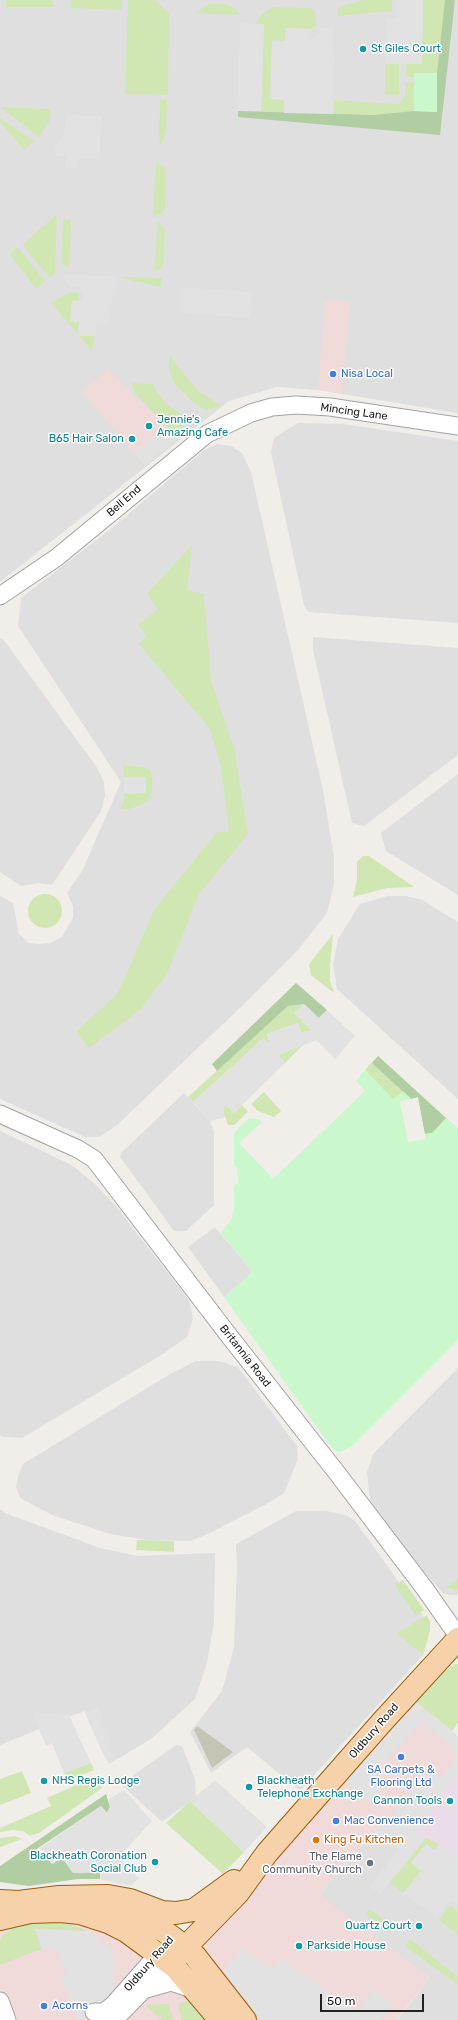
<!DOCTYPE html>
<html>
<head>
<meta charset="utf-8">
<style>
	body { margin:0 }
	#map { position:relative; width:458px; height:2020px; overflow:hidden; background:#f1eee9; font-family:Rubik,sans-serif }
	canvas { display:block }
	.scale { position:absolute; left:320px; top:1994px; width:104px; height:18px; box-sizing:border-box; border:2px solid #222; border-top:0; padding-left:5px; font-size:12px; line-height:14px; white-space:nowrap; color:#222; -webkit-text-stroke:3px #fff; paint-order:stroke }
</style>
</head>
<body>
<div id="map">
<canvas width="458" height="2020"></canvas>
<div class="scale">50 m</div>
</div>
<script>
const ctx = document.querySelector('canvas').getContext('2d');
ctx.lineJoin = 'round';
function fillPath(path, color) { ctx.fillStyle = color; ctx.fill(path, 'evenodd'); }
const shape = rows => new Path2D(rows.map(r => 'M' + r).join(''));
function stroke(path, color, width, dash) { ctx.strokeStyle = color; ctx.lineWidth = width; ctx.lineCap = dash ? 'butt' : 'round'; ctx.setLineDash(dash || []); ctx.stroke(path); }
function drawText(font, color, halo, rows, align = 'center') {
  ctx.font = font + ' Rubik,sans-serif'; ctx.lineWidth = 3; ctx.setLineDash([]); ctx.textBaseline = 'middle'; ctx.strokeStyle = halo; ctx.fillStyle = color; for (const [text, x, y, turn = 0] of rows) {
    ctx.save(); ctx.translate(x, y); ctx.rotate((+turn || 0) * Math.PI / 180); ctx.textAlign = isNaN(turn) ? turn : align; if (halo) ctx.strokeText(text, 0, 0); ctx.fillText(text, 0, 0); ctx.restore();
  }
}
const residential = shape([
	[0,0,458,0,458,413,318,390,277,387,229,401,0,582],
	[298,423,343,424,458,441,458,623,308,612,304,605,271,452,274,438],
	[217,444,231,446,242,453,251,472,323,790,334,857,334,884,327,913,298,950,243,1005,117,1125,99,1137,85,1137,0,1099,0,896,13,903,19,934,29,943,40,944,50,943,62,937,73,918,73,906,67,893,82,871,121,782,18,626,21,598,112,528,204,450],
	[313,637,458,648,458,755,364,826,352,823,313,650],
	[0,638,3,639,96,766,104,782,105,796,101,811,52,885,38,883,21,886,0,872],
	[458,774,458,895,386,851,381,833],
	[387,896,406,896,422,900,458,922,458,1099,337,989,333,964,338,939,360,904],
	[184,1093,210,1121,214,1132,214,1205,186,1231,174,1231,120,1157,122,1152],
	[0,1131,72,1165,97,1186,114,1204,189,1300,193,1319,187,1337,163,1354,22,1438,4,1437,0,1435],
	[215,1227,253,1272,224,1297,188,1247],
	[196,1361,218,1361,238,1367,297,1446,298,1459,284,1493,270,1502,210,1533,190,1541,146,1540,110,1534,52,1515,20,1498,16,1487,18,1476,23,1464,170,1374],
	[458,1368,458,1595,451,1595,444,1594,411,1558,370,1501,367,1472,373,1454],
	[0,1509,5,1513,100,1548,138,1556,215,1553,214,1622,207,1663,195,1699,151,1739,109,1764,84,1711,0,1745],
	[296,1511,326,1511,346,1515,355,1521,427,1621,428,1639,423,1655,300,1791,247,1747,211,1773,190,1732,222,1691,234,1647,237,1566,236,1544],
	[176,1745,182,1746,195,1779,196,1797,162,1822,121,1784],
	[386,1819,439,1844,458,1858,458,2020,397,2020,430,1978,320,1896,328,1883]
]);
const commercial = shape([
	[325,299,350,302,342,394,318,390],
	[108,369,179,438,145,465,81,392],
	[407,1694,458,1736,458,1771,386,1819,328,1883,320,1895,430,1978,396,2020,0,2020,0,1908,105,1913,173,1947]
]);
const industrial = shape([
	[458,1771,458,1858,439,1844,413,1833]
]);
const construction = shape([
	[197,1726,233,1752,212,1768,194,1730]
]);
const grass = shape([
	[6,0,51,0,53,2,54,7,6,7],
	[71,0,122,0,122,10,70,8],
	[128,0,155,0,169,14,168,95,125,94],
	[364,0,392,0,392,11,338,16,338,9,342,6],
	[423,0,445,0,437,73,415,73,414,77,406,77,406,64,422,64],
	[209,4,226,4,237,10,240,15,195,13],
	[273,7,309,8,314,10,316,17,316,27,312,27,312,29,286,28,286,41,272,41,271,99,284,100,284,113,261,111,264,24,256,24,261,15],
	[385,64,399,64,399,95,385,94],
	[414,82,414,111,373,115,333,114,334,100,399,104,405,96,405,83],
	[160,99,167,100,166,130,163,141,159,146],
	[0,107,51,109,50,120,39,137],
	[0,118,34,141,24,150,0,122],
	[156,163,162,165,166,170,165,209,160,214,153,217],
	[57,214,55,274,50,278,22,245],
	[71,219,71,228,69,267,61,264,63,220],
	[158,221,165,230,163,267,154,272],
	[18,248,45,281,36,288,9,254],
	[117,277,162,278,161,287],
	[70,292,79,293,79,301,72,301,70,321,79,322,79,336,95,336,92,351,51,303],
	[171,352,172,359,198,391,222,406,206,410,198,406,177,387,172,379,169,371,169,362],
	[132,383,153,384,156,391,167,404,183,416,184,428,179,438,134,392],
	[192,545,187,590,204,594,211,681,234,747,248,834,199,894,167,974,140,1010,89,1048,76,1032,118,993,154,910,217,832,229,832,221,767,210,729,139,644,147,636,138,625,158,609,147,594],
	[123,765,143,767,150,770,153,783,150,797,147,802,130,809,120,809,124,801,124,794,146,793,146,777,124,777],
	[363,856,369,856,414,887,387,888,353,897,357,880,357,862],
	'28 911a17 17 0 1 1 34 0a17 17 0 1 1-34 0Z',
	[333,934,330,966,330,981,334,993,311,975,309,964],
	[304,1004,311,1030,301,1033,298,1023,267,1034,270,1045,263,1039,193,1102,188,1097,288,1006],
	[304,1044,285,1063,278,1055],
	[378,1056,446,1118,425,1134,418,1097,411,1099,403,1091,393,1100,365,1070],
	[264,1092,281,1111,274,1117,258,1111,251,1104],
	[225,1104,234,1113,242,1105,248,1112,234,1125,228,1125,223,1110],
	[137,1540,174,1541,174,1552,136,1550],
	[458,1578,458,1590,446,1588],
	[403,1580,424,1610,416,1616,395,1585],
	[427,1615,430,1622,430,1630,423,1655,397,1633],
	[455,1664,458,1664,458,1723,452,1731,416,1702,444,1672],
	[91,1763,94,1770,68,1781,64,1773],
	[22,1771,31,1793,0,1805,0,1779],
	[97,1776,102,1788,39,1833,30,1836,23,1831,13,1830,0,1832,0,1828,51,1806,47,1798],
	[190,1801,244,1852,223,1874,166,1823],
	[15,1836,22,1839,0,1847,0,1838],
	[426,1838,439,1844,434,1851,426,1844,411,1863,421,1871,403,1893,390,1882],
	[450,1905,458,1911,458,1935,439,1920],
	[370,1909,394,1928,390,1933,366,1914],
	[49,1921,69,1924,88,1931,35,1929,42,1950,33,1952,0,1965,0,1941,2,1936,14,1928,26,1923],
	[410,1939,458,1977,458,1985,405,1946],
	[191,2000,207,2020,181,2020,178,2004],
	[169,2004,173,2020,162,2020,145,2005]
]);
const forest = shape([
	[445,0,455,0,440,135,238,117,238,111,373,115,414,111,436,112,437,73],
	[296,983,327,1010,319,1018,304,1004,288,1006,217,1071,212,1064],
	[378,1056,458,1129,425,1134,418,1097,411,1099,372,1063],
	[106,1794,110,1807,107,1813,101,1806,32,1852,37,1859,45,1855,52,1864,62,1858,74,1873,100,1872,100,1879,78,1879,29,1886,0,1882,0,1866]
]);
const park = shape([
	[414,73,437,73,437,112,414,111],
	[365,1070,393,1099,403,1091,411,1099,400,1101,408,1142,426,1139,425,1134,432,1133,446,1118,458,1129,458,1340,351,1447,340,1452,336,1451,329,1444,224,1297,253,1272,221,1233,231,1220,234,1210,234,1186,238,1182,237,1168,234,1166,234,1133,249,1118,258,1119,262,1122,239,1143,273,1179,365,1091,356,1081]
]);
const parking = shape([
	[397,0,423,0,422,64,385,64,387,19,398,18],
	[240,23,264,24,261,111,238,111],
	[286,28,312,29,311,39,320,33,321,28,333,28,333,48,335,56,333,114,284,113,284,100,270,99,272,40,285,41],
	[67,115,102,116,99,159,79,159,78,169,65,168,66,157,56,156,54,149,64,132],
	[61,274,117,277,107,326,97,324,95,336,78,336,79,322,70,321,72,301,83,301,83,293,79,287,70,287],
	[182,287,252,292,250,318,181,313],
	[166,425,179,438,145,465,134,454,136,451,144,443,147,444],
	[124,777,146,777,146,793,124,794],
	[304,1004,319,1018,327,1010,355,1036,335,1059,316,1040,278,1055,285,1063,242,1105,234,1113,225,1105,223,1110,225,1117,210,1121,193,1102,263,1038,270,1044,267,1034,298,1023,301,1033,311,1030,294,1013],
	[416,1702,458,1736,458,1754,421,1722,369,1780,382,1791,370,1804,344,1781],
	[98,1707,115,1758,107,1759,104,1756,85,1713],
	[35,1712,69,1715,91,1763,64,1773,52,1743,46,1746,34,1717],
	[458,1758,458,1771,414,1833,426,1838,380,1895,369,1886,398,1850,375,1832,431,1771,440,1778],
	[215,1780,267,1827,244,1852,190,1801],
	[124,1790,152,1821,118,1858,139,1878,130,1886,100,1879,100,1872,73,1873,62,1858,52,1864,40,1848,101,1806,107,1813,110,1807,109,1799],
	[426,1844,434,1850,439,1844,458,1858,458,1905,451,1900,437,1918,403,1893,421,1871,411,1863],
	[35,1929,88,1931,112,1950,115,1987,107,2000,95,2003,84,2020,78,2020,61,1978,67,1975,57,1949,42,1950],
	[241,1948,272,1970,281,1959,358,2012,373,1990,394,2005,381,2020,260,2020,224,1971]
]);
const minor = shape([
	[0,596,56,558,207,434,251,413,272,407,296,405,330,407,458,426],
	[0,1114,78,1149,94,1159,230,1337,337,1473,425,1589,458,1636],
	[146,1989,171,1982,195,1990],
	[0,2001,7,2020],
	[94,2012,104,2012,113,2005,158,1954],
	[114,2020,170,1963]
]);
const major = shape([
	[0,1901,19,1902,59,1897,108,1896,130,1900,162,1912,176,1913,194,1910,234,1881],
	[102,1907,137,1919,164,1931,180,1943,195,1956,245,2020],
	[0,1919,30,1912,60,1911,80,1913,108,1922,126,1931,175,1967,220,2020],
	[170,1963,238,1893,267,1853,382,1722,458,1639]
]);
const markers = [
	[363,49,4,"#0f9aa8"],
	[333,374,4,"#3f7fe0"],
	[149,426,4,"#0f9aa8"],
	[132,439,4,"#0f9aa8"],
	[401,1757,4,"#3f7fe0"],
	[44,1781,4,"#0f9aa8"],
	[249,1787,4,"#0f9aa8"],
	[450,1801,4,"#0f9aa8"],
	[336,1821,4,"#3f7fe0"],
	[316,1840,4,"#e8710a"],
	[155,1862,4,"#0f9aa8"],
	[370,1863,4,"#6b7280"],
	[419,1926,4,"#0f9aa8"],
	[299,1946,4,"#0f9aa8"],
	[44,2006,4,"#3f7fe0"]
];
const cultureNames = [
	["St Giles Court",371,49],
	["Jennie's",157,420],
	["Amazing Cafe",157,433],
	["B65 Hair Salon",124,439,"right"],
	["NHS Regis Lodge",52,1781],
	["Blackheath",257,1781],
	["Telephone Exchange",257,1794],
	["Cannon Tools",442,1801,"right"],
	["Blackheath Coronation",147,1856,"right"],
	["Social Club",147,1869,"right"],
	["Quartz Court",411,1926,"right"],
	["Parkside House",307,1946]
];
const shopNames = [
	["Nisa Local",341,374],
	["SA Carpets &",401,1770,"center"],
	["Flooring Ltd",401,1783,"center"],
	["Mac Convenience",344,1821],
	["Acorns",52,2006]
];
const streetNames = [
	["Mincing Lane",354,412,8],
	["Bell End",124,501,-41],
	["Britannia Road",245,1356,52],
	["Oldbury Road",374,1731,-49],
	["Oldbury Road",149,1964,-49]
];
const foodNames = [
	["King Fu Kitchen",324,1840]
];
const worshipNames = [
	["The Flame",362,1857],
	["Community Church",362,1870]
];
fillPath(residential, '#e0dfdf');
fillPath(commercial, '#f0dada');
fillPath(industrial, '#eadce8');
fillPath(construction, '#c6c5b5');
fillPath(grass, '#d0e7b3');
fillPath(forest, '#b0cea1');
fillPath(park, '#caf7cc');
fillPath(parking, '#e2e2e2');
stroke(minor, '#a3a3a3', 19);
stroke(major, '#966009', 24);
stroke(minor, '#fff', 17);
stroke(major, '#f7d1a9', 22);
for (const [x, y, r, color] of markers) { const dot = new Path2D(); dot.arc(x, y, r, 0, 2 * Math.PI); ctx.fillStyle = color; ctx.fill(dot); stroke(dot, '#fff', 1.5); }
drawText('11px', '#0d838f', '#fff', cultureNames, 'left');
drawText('11px', '#366cbe', '#fff', shopNames, 'left');
drawText('11px', '#222', '#fff', streetNames);
drawText('11px', '#c56008', '#fff', foodNames, 'left');
drawText('11px', '#5b616d', '#fff', worshipNames, 'right');
</script>
</body>
</html>
